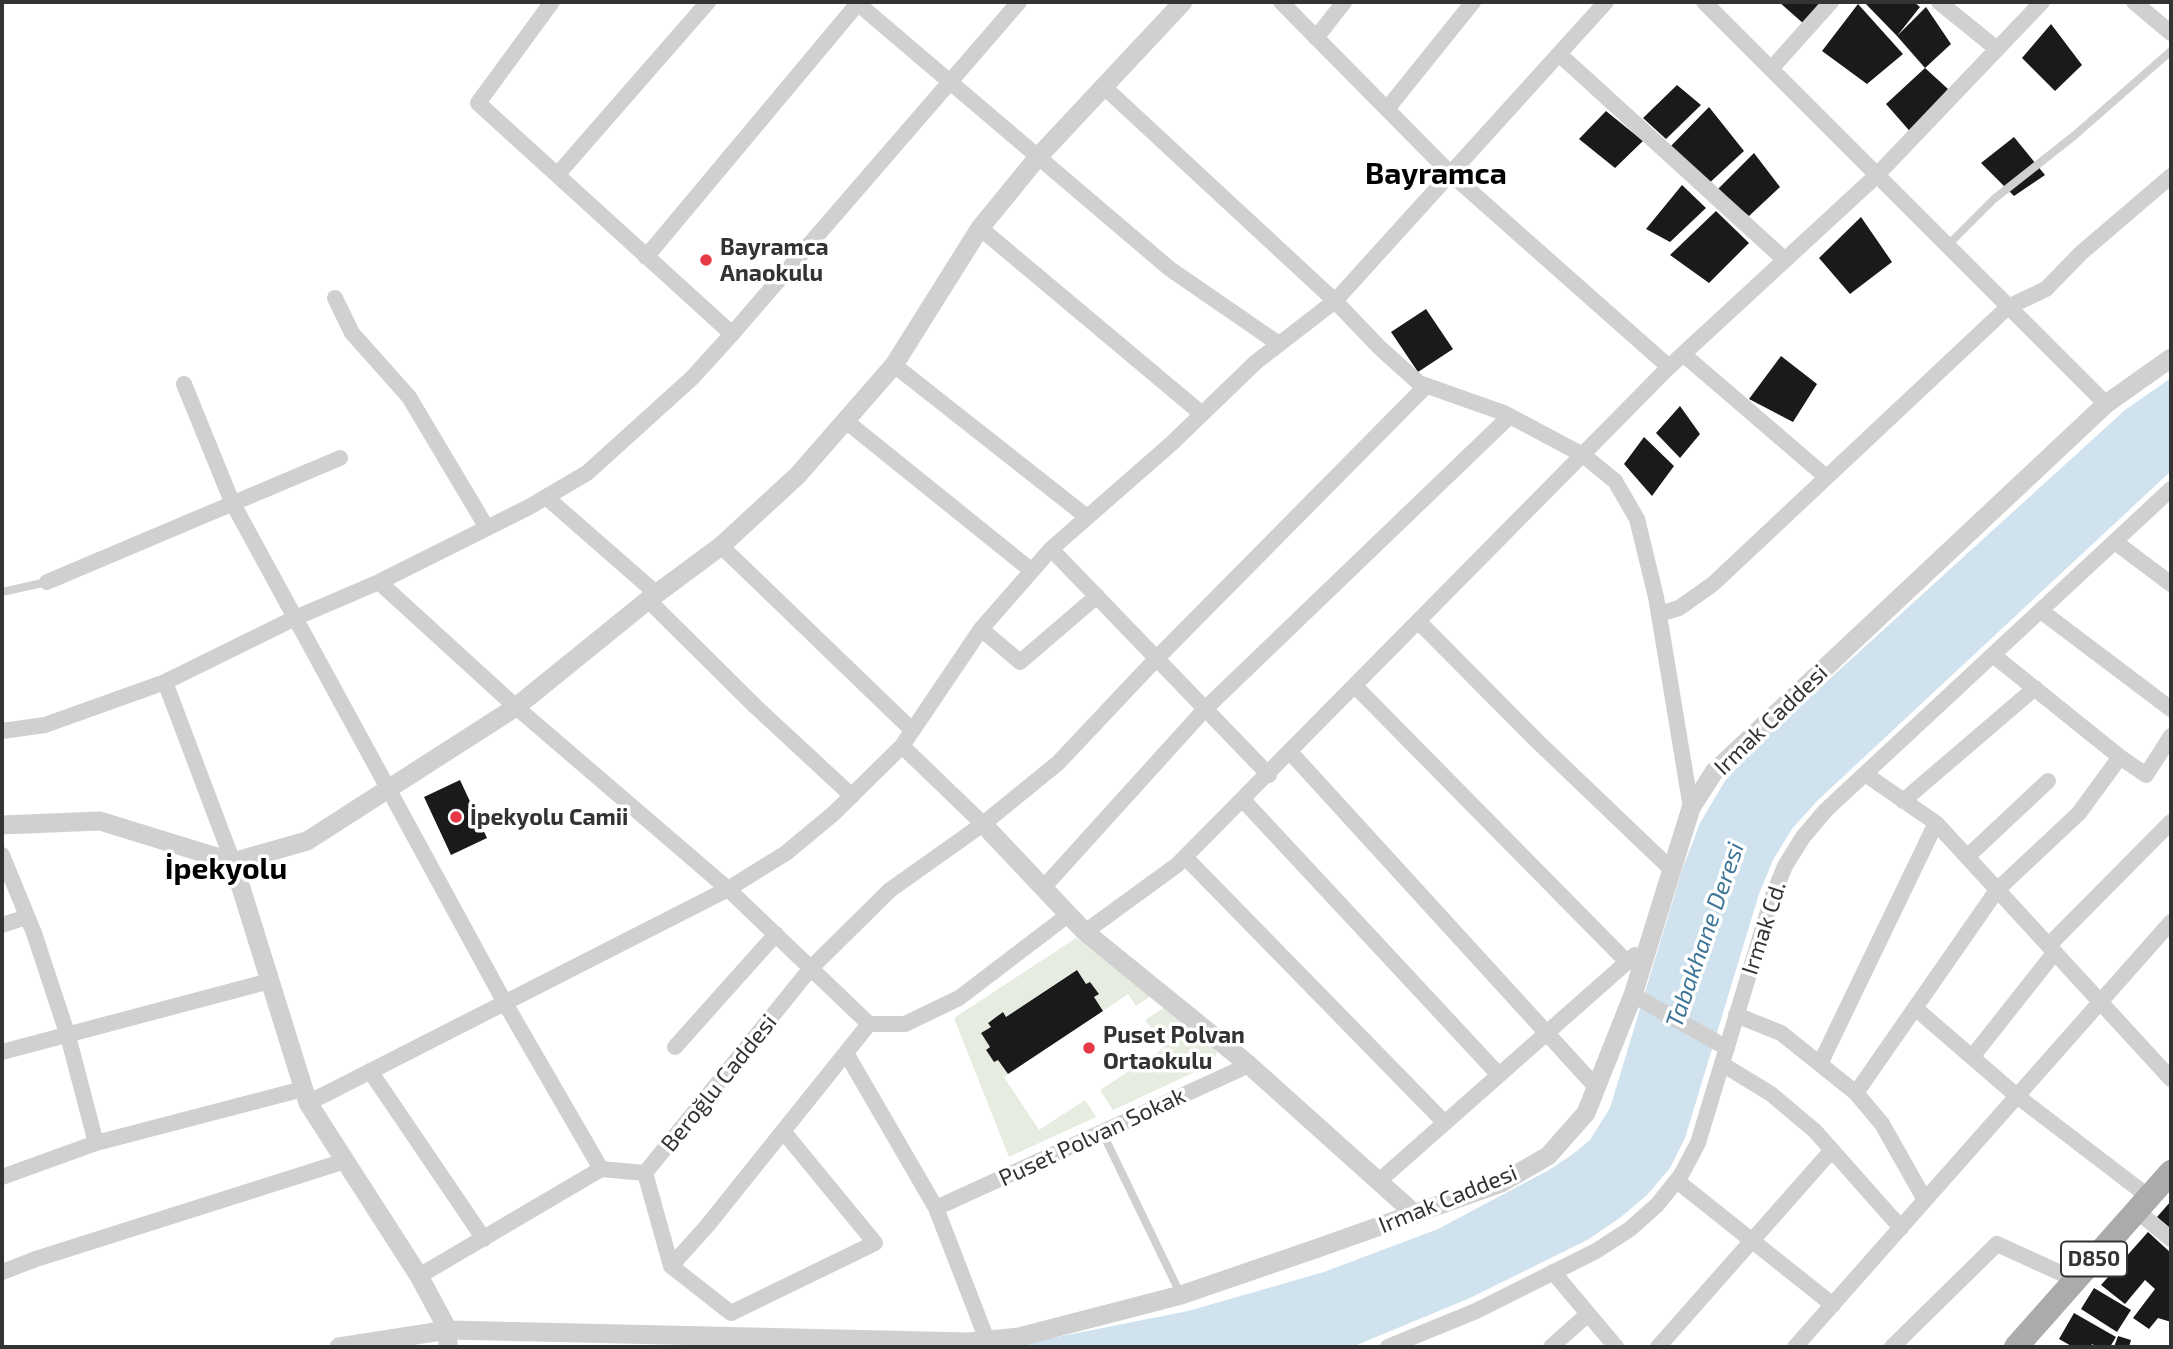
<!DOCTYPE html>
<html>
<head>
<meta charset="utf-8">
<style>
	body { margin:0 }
	#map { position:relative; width:2173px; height:1349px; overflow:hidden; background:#fff; font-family:"Exo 2",sans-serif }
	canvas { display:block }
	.frame { position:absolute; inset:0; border:4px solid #333; pointer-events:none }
</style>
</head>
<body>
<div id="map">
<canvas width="2173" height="1349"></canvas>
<div class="frame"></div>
</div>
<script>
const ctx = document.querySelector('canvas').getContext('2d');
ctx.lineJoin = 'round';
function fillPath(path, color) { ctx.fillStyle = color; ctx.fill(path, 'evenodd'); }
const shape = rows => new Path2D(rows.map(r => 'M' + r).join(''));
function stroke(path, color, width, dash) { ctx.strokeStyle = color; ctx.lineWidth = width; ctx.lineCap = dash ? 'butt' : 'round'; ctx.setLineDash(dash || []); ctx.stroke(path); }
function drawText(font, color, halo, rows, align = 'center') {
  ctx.font = font + ' "Exo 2",sans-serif'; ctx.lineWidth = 7; ctx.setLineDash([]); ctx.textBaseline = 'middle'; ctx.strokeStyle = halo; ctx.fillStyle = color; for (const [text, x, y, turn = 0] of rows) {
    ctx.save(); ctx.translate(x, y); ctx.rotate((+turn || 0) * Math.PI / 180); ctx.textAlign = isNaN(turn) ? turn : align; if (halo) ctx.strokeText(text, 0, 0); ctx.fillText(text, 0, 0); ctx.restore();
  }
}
const green = shape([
	[1076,938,1151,996,1136,1006,1128,994,1103,1011,1094,997,1098,993,1090,982,1086,984,1076,970,1006,1017,1003,1013,988,1022,991,1027,981,1033,990,1047,986,1051,994,1062,998,1060,1008,1074,1004,1077,1039,1130,1085,1100,1096,1117,1009,1157,954,1018],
	[1165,1007,1209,1042,1217,1053,1212,1064,1113,1110,1100,1090,1164,1048,1145,1020]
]);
const water = shape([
	[2171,378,2171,471,1817,801,1792,829,1773,860,1759,894,1685,1138,1670,1168,1647,1195,1621,1217,1589,1239,1470,1298,1352,1347,1007,1347,1188,1311,1324,1272,1438,1229,1549,1170,1573,1154,1590,1140,1610,1108,1683,867,1700,823,1725,781,1758,744,2125,410]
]);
const building = shape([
	[1779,2,1837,2,1813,32],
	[1864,2,1914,2,1920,7,1897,36],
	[1858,4,1903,54,1867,84,1822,51],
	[1926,7,1951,44,1925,68,1897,36],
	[2051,24,2082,65,2055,91,2022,58],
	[1925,68,1948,89,1914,136,1886,104],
	[1677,85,1701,105,1666,139,1643,118],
	[1709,107,1744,151,1705,187,1670,147],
	[1606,111,1643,141,1615,168,1579,139],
	[2014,137,2045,175,2014,196,1981,163],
	[1754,153,1780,187,1749,216,1716,191],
	[1682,185,1706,208,1670,242,1646,229],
	[1716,211,1749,243,1709,283,1670,255],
	[1861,217,1892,262,1850,294,1819,258],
	[1426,309,1453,349,1418,372,1391,332],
	[1781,356,1817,384,1793,422,1749,399],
	[1680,406,1700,434,1680,458,1656,433],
	[1644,437,1674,466,1652,496,1624,464],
	[460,780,487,838,451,855,424,797],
	[1077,970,1086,984,1090,982,1099,994,1094,997,1103,1011,1008,1074,998,1060,994,1062,986,1050,990,1047,981,1033,991,1027,988,1023,1003,1012,1006,1017],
	[2171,1201,2171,1229,2157,1217],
	[2148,1232,2171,1253,2171,1322,2158,1318,2149,1329,2133,1318,2155,1289,2145,1280,2125,1304,2101,1285],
	[2094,1288,2131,1310,2117,1332,2081,1309],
	[2074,1313,2116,1337,2110,1347,2097,1347,2092,1344,2091,1347,2073,1347,2059,1339],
	[2118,1336,2131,1340,2129,1347,2114,1347]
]);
const service = shape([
	[1947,246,1994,199,2075,135,2171,51],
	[2,592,47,582],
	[1102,1132,1181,1295]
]);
const minor = shape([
	[552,2,478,103,732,334],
	[856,2,1170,269,1279,344],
	[1281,2,1451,174,1669,367],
	[1704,2,2106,404],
	[1939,2,1997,49],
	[2134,2,2171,33],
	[1316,38,1344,2],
	[1559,54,1785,260],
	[1771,69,1831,2],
	[1103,86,1335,301,1380,348,1419,383,1504,413,1583,455,1615,481,1637,519,1656,597,1691,808],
	[1387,109,1473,2],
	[557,175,708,2],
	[980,228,1202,414],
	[646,257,859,2],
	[335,298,352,333,409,397,487,528],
	[1683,354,1825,476],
	[894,365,1087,517],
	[184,384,232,502,505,1003,601,1169],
	[847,422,1032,571],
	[546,497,657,594],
	[2115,542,2171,584],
	[721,546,912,730],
	[1051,549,1269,775],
	[47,582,340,458],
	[379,582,529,507,587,473,692,378,732,334,1019,2],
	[648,600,756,707,852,796],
	[2041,611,2171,709],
	[1659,614,1679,608,1713,584,2008,307,2046,289,2081,253,2171,176],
	[1419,622,1536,740,1672,870],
	[981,629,1020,662,1097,596],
	[1993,655,2120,757],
	[165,682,233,862],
	[1355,686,1627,962],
	[2,731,45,725,165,682,295,618,379,582,516,707,728,889,869,1024,905,1024,959,998,1068,915],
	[902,746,983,824],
	[1291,753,1596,1087],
	[1865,774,1936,823,2171,1079],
	[1243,800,1499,1075],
	[1903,801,2035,688],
	[2,855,34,933,68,1036,96,1143],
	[1185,857,1445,1123],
	[1967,857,2048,781],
	[1043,888,1205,709,1510,416],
	[2,925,27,917],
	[1085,932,1177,865,1669,367,1876,176,2042,2],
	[2049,945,2171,822],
	[1915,1008,2017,1096,2149,1197],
	[1736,1015,1781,1033,1856,1093,1882,1124,1925,1200],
	[675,1047,776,934],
	[2,1052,270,981],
	[846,1053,936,1208,987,1340],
	[1972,1057,2055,952],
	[1722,1064,1771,1094,1815,1131,1901,1228],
	[1820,1064,1936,823],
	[370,1071,484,1239],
	[1856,1093,1997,890,2079,813,2120,757,2146,775,2171,736],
	[308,1103,728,889,786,853,833,814,902,746,981,629,1051,549,1171,444,1256,362,1335,301,1606,2],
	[645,1173,671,1266,731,1313,875,1243,783,1131],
	[2,1177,96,1143,303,1089],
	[1379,1181,1635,955],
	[1677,1181,1833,1305],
	[936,1208,1249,1065],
	[2137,1211,2171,1239],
	[671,1266,707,1226,869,1024],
	[2,1272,36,1259,345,1161],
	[1553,1272,1616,1347],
	[419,1276,601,1169,645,1173,811,968,890,890,983,824,1058,763,1157,658,1426,386],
	[1388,1347,1476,1311,1596,1251,1630,1229,1657,1205,1681,1175,1698,1143,1772,898,1785,866,1803,837,1826,810,2171,489],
	[1551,1347,1588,1314],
	[1658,1347,1832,1150],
	[1795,1347,2171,922],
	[1892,1347,1997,1244,2076,1280]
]);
const tertiary = shape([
	[983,824,1085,932,1249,1065,1415,1214],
	[2,825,100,821,233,862,307,841,516,707,648,600,721,546,798,475,894,365,980,228,1038,157,1183,2],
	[233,862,308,1103,419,1276,448,1330,448,1347],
	[339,1347,448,1330,969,1342,1019,1337,1181,1295,1318,1248,1501,1183,1548,1156,1586,1113,1633,995,1691,808,1714,772,2106,404,2171,358]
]);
const primary = shape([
	[2016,1347,2171,1172]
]);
const minorBridge = shape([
	[1633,995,1727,1048]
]);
const markers = [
	[706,260,7,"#e63946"],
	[456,817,7,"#e63946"],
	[1089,1048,7,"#e63946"]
];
const shields = [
	[2094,1259,66]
];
const shieldNames = [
	["D850",2094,1259]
];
const poiNames = [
	["Bayramca",720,247],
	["Anaokulu",720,273],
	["İpekyolu Camii",470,817],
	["Puset Polvan",1103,1035],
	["Ortaokulu",1103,1061]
];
const streetNames = [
	["Irmak Caddesi",1771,720,-44],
	["Irmak Cd.",1764,928,-72],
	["Beroğlu Caddesi",719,1083,-51],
	["Puset Polvan Sokak",1092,1137,-25],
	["Irmak Caddesi",1448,1199,-22]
];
const waterNames = [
	["Tabakhane Deresi",1705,935,-71]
];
const districtNames = [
	["Bayramca",1436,174],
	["İpekyolu",226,869]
];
fillPath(green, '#e6ecdf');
fillPath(water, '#cfe2ee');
fillPath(building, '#1a1a1a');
stroke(service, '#d0d0d0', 8);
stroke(minor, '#d0d0d0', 16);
stroke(tertiary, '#d0d0d0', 19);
stroke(primary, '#ababab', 24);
stroke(minorBridge, '#d0d0d0', 16);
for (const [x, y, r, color] of markers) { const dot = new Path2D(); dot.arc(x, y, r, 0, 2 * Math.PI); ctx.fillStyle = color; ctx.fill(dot); stroke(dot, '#fff', 2.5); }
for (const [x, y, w] of shields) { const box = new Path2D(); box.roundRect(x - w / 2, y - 17.5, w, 35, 5); ctx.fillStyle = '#fff'; ctx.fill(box); stroke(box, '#333', 2); }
drawText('bold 21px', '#333', null, shieldNames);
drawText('bold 23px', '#333', '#fff', poiNames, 'left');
drawText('23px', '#333', '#fff', streetNames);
drawText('italic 24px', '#3f7597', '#fff', waterNames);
drawText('bold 30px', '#000', '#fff', districtNames);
</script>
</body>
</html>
